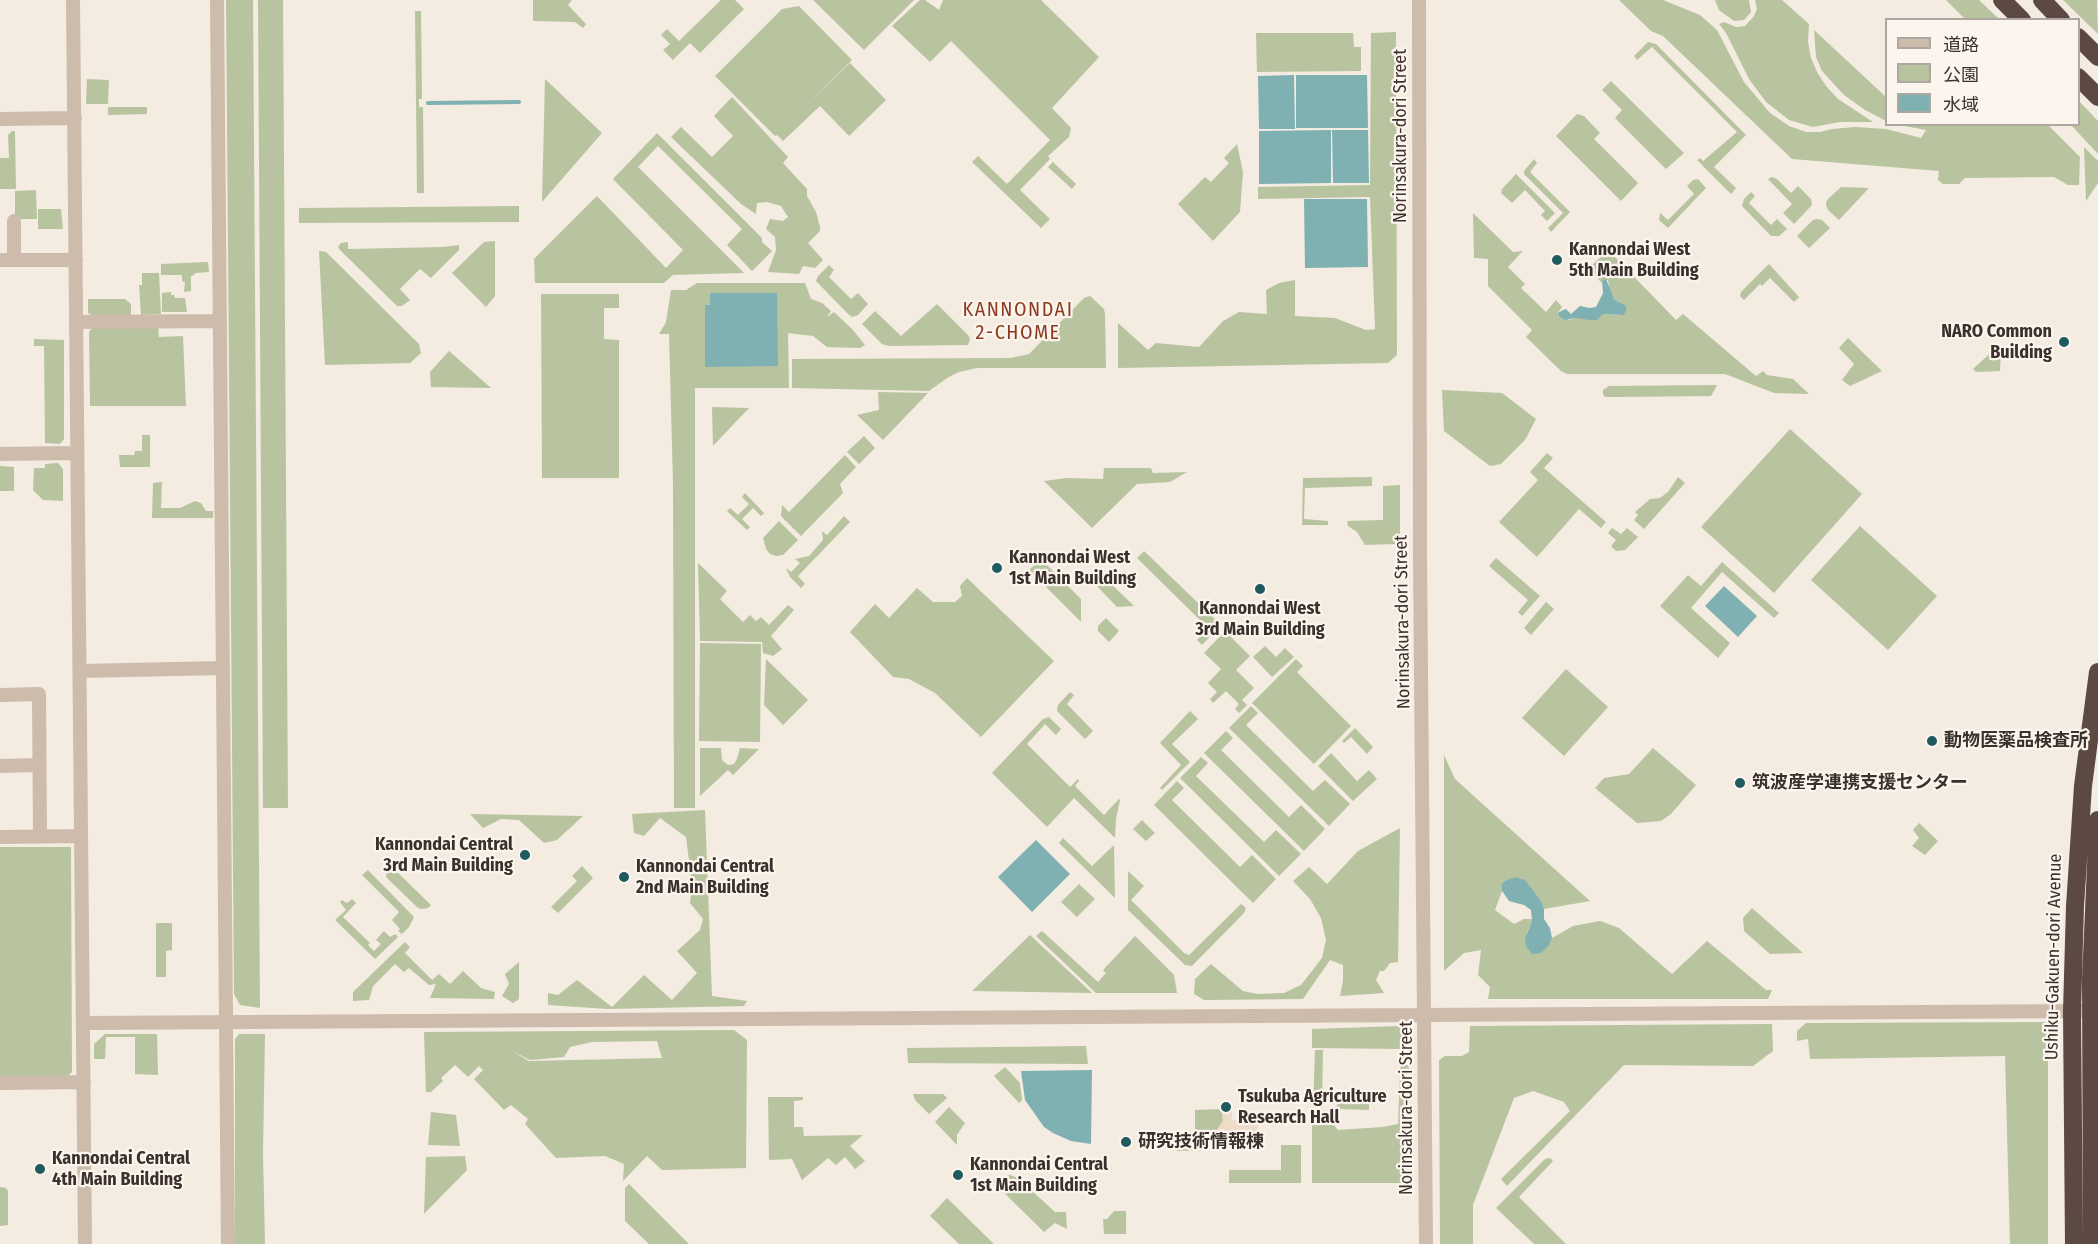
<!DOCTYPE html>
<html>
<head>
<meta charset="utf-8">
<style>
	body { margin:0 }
	#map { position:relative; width:2098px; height:1244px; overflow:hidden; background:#f4ebe1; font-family:"Fira Sans Condensed","Noto Sans JP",sans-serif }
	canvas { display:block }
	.legend { position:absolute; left:1885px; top:18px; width:195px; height:108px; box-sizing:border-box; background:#fbf5ee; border:2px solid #aea6a0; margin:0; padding:8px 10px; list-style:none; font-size:18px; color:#3b302b }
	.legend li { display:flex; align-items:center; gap:12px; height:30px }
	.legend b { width:30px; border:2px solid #aea6a0 }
</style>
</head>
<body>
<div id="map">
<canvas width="2098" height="1244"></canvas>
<ul class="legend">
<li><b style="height:8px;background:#cdbbac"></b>道路</li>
<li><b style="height:16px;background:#b8c4a0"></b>公園</li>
<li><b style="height:16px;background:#7fb0b2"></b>水域</li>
</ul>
</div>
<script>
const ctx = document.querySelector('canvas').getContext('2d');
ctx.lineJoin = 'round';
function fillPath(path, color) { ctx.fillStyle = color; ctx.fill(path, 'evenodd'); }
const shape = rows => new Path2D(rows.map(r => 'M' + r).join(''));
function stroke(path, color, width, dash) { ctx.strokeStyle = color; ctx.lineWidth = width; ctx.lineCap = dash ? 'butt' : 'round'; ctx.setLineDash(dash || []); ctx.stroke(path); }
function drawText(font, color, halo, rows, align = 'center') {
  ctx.font = font + ' "Fira Sans Condensed","Noto Sans JP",sans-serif'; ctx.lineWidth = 4.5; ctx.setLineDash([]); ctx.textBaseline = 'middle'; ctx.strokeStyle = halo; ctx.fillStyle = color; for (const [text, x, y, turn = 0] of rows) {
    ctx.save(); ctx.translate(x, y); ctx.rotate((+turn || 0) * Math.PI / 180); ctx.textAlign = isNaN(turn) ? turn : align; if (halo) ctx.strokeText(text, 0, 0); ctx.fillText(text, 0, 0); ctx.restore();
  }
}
const green = shape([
	[226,0,253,0,260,1008,240,1005,234,994],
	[258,0,283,0,288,808,263,808],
	[533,0,572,0,568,5,586,24,583,28,575,22,533,21],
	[721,0,735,0,744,9,700,53,690,43,673,60,663,50,670,44,661,35,667,29,679,41],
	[813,0,914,0,864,50],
	[920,0,925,0,939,10,943,0,1041,0,1099,57,1052,108,1071,128,1069,137,1048,156,1050,159,1020,190,1050,219,1041,228,972,162,978,156,1007,184,1050,140,951,41,930,62,892,26],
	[1619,0,1663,0,1700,15,1717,30,1744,82,1770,113,1789,126,1806,132,1820,132,1832,129,1855,127,1886,129,1921,138,1926,130,1899,125,2048,125,2080,157,2079,185,2068,185,2054,177,1965,178,1959,184,1943,184,1938,180,1939,171,1792,159,1663,36,1651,31],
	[1715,0,1749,0,1751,12,1744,20,1734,21,1719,10],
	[1755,0,1782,0,1809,24,1808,42,1811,58,1817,72,1826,86,1838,99,1873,122,1840,122,1813,127,1789,120,1766,102,1749,79,1726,33,1719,24,1724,22,1736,27,1745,26,1754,16,1757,9],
	[1946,0,1979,0,1999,19,1965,19],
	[2063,0,2097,0,2098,34,2097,33],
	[799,6,852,60,806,106,850,63,886,100,849,136,820,106,783,141,777,135,775,136,715,76,782,9],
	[415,11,421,11,422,99,419,99,419,107,423,107,424,193,417,193],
	[1814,30,1886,97,1886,121,1865,110,1844,95,1822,71,1816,57],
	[1396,32,1397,355,1388,363,1118,368,1118,323,1148,350,1156,343,1199,347,1223,321,1239,312,1267,314,1266,290,1279,283,1295,280,1295,316,1335,318,1366,330,1375,329,1370,197,1258,199,1258,187,1370,185,1371,33],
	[1256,33,1353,33,1354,47,1361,47,1361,71,1257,72],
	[1648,42,1656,44,1746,135,1714,167,1736,188,1731,194,1697,160,1700,158,1703,161,1737,132,1652,47,1637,60,1634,56],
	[87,79,109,80,108,104,86,104],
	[545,79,602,133,542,202],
	[1611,81,1684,153,1666,169,1615,118,1622,110,1602,90],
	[732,97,788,157,783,163,807,189,807,196,816,212,820,227,820,231,808,243,823,260,815,268,803,266,799,274,768,272,776,250,775,237,766,229,770,219,783,221,788,217,781,206,767,202,757,203,756,214,741,204,671,137,681,127,712,157,733,136,714,116],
	[2079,101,2098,121,2098,154,2071,125,2078,124],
	[108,107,147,107,147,114,108,115],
	[1577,114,1584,116,1600,133,1594,139,1638,183,1621,201,1556,136],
	[12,131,15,131,16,189,0,189,0,158,9,158,8,135],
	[657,133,762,238,762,242,772,251,752,271,727,245,742,229,658,146,638,167,744,273,673,275,664,283,535,283,534,259,597,196,666,268,683,250,613,179],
	[1237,144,1243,172,1240,212,1213,241,1178,204,1205,177,1211,182,1229,163,1224,158],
	[2084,147,2098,161,2098,183,2086,201],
	[1534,159,1537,163,1530,172,1570,212,1551,232,1548,228,1563,213,1524,174,1524,171],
	[1053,162,1076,184,1072,189,1048,167],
	[1516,174,1555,213,1547,221,1541,215,1545,211,1525,190,1512,203,1501,193,1502,189],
	[1772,177,1777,179,1791,193,1798,186,1811,199,1812,205,1794,224,1783,213,1792,204,1768,179],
	[1698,179,1706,188,1668,228,1659,220,1660,213,1668,220,1694,194,1687,186,1693,180],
	[1841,187,1869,188,1839,220,1828,210,1826,205,1827,200],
	[36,190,37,219,15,219,15,191],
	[1751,192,1755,196,1749,203,1771,225,1777,219,1787,229,1779,236,1771,236,1742,206,1744,199],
	[519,206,519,222,299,223,299,208],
	[38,209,61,209,63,229,38,229],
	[1473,213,1513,252,1523,251,1508,267,1525,284,1521,288,1546,312,1556,300,1562,307,1558,313,1559,316,1569,320,1575,318,1597,319,1603,314,1624,315,1620,302,1614,299,1610,293,1608,280,1602,281,1602,283,1588,269,1608,250,1676,320,1683,314,1756,376,1763,371,1767,375,1793,379,1809,394,1774,393,1725,374,1567,374,1561,371,1526,337,1532,330,1488,286,1488,259,1474,258],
	[1817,219,1822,220,1830,228,1809,248,1797,236,1813,220],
	[495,241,495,296,486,307,452,273,484,242],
	[348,242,348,249,443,247,459,245,459,250,431,278,420,269,400,289,410,300,402,306,397,306,340,250,338,247,341,243],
	[319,251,326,252,419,344,421,353,410,363,325,365],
	[208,262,209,272,195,273,194,275,191,276,191,291,184,292,185,282,182,281,182,275,161,275,161,264],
	[1769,264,1799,297,1794,302,1770,278,1762,286,1760,284,1744,300,1740,296,1741,292],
	[829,265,834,270,829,277,851,299,858,293,868,304,858,315,852,317,847,313,816,281,818,276],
	[142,273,159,273,161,314,141,315,139,285,142,285],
	[697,283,805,283,811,299,822,303,831,311,827,317,834,312,853,330,865,345,860,348,827,347,813,336,788,333,789,388,695,388,695,808,674,808,673,484,669,334,659,334,666,322,671,290,686,290],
	[711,293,777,366,705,305,711,305],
	[171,292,171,295,174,295,175,298,185,298,187,312,162,312,162,293],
	[541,294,619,294,619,308,604,308,604,339,619,340,619,478,542,478],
	[1090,296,1104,309,1105,314,1106,368,977,368,959,372,947,378,929,391,792,388,792,359,1011,358,1029,354,1084,298],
	[88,299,125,299,131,304,131,315,93,316,88,313],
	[937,304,968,335,970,339,968,345,889,346,882,344,862,324,875,311,901,336],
	[158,325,159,337,183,336,186,406,90,406,89,332,93,327],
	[1848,338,1882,371,1850,386,1842,380,1854,364,1839,348],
	[34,339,64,340,64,439,60,444,45,443,44,346,34,346],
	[1997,347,2001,351,2000,371,1976,372,1973,369],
	[449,351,491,388,431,387,430,372],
	[1717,385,1711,396,1619,397,1605,397,1603,394,1603,390,1609,386],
	[1442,390,1502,393,1536,419,1525,440,1501,464,1490,466,1444,431],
	[878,392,928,393,883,440,857,415,879,410],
	[712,407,749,408,713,446],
	[1790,429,1862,494,1774,593,1701,527],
	[142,435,150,435,150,467,120,467,119,455,134,455,135,451,142,451],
	[864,436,875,448,859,464,847,452],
	[1547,453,1553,458,1544,468,1606,522,1601,528,1579,509,1537,557,1499,522,1538,480,1530,472],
	[845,455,856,467,840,484,843,493,801,536,781,516,782,505,789,512],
	[58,463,63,469,63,501,43,500,33,490,34,468,45,468,45,464],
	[0,466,14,467,14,491,0,491],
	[1104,468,1151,468,1153,473,1187,472,1170,482,1137,484,1092,528,1044,481,1067,478,1103,479],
	[1372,477,1372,486,1305,488,1304,519,1328,521,1328,525,1302,525,1303,478],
	[1678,477,1685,483,1644,529,1634,520,1638,515,1635,512,1650,499,1660,498,1668,492],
	[162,482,161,508,180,508,195,501,201,503,206,511,213,511,213,518,152,518,153,483],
	[1400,485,1400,540,1397,544,1365,545,1357,532,1348,526,1347,521,1383,520,1383,486],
	[745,493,764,513,761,516,753,508,742,519,750,527,747,530,727,511,730,508,738,515,749,504,742,497],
	[844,516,850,522,798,576,805,584,801,588,790,577,786,568,791,572,800,563,795,559,809,556,823,540,822,531,827,535],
	[779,521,798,540,783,555,776,556,770,554,766,549,763,538],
	[1860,526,1937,596,1888,650,1811,580],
	[1612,528,1621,534,1627,528,1638,537,1625,550,1616,551,1611,546,1616,540,1608,533],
	[1144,551,1221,625,1202,645,1197,640,1208,628,1137,558],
	[1496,558,1540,596,1522,616,1518,612,1528,600,1489,566],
	[1041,559,1081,599,1081,622,1029,570],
	[1722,562,1779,613,1774,618,1722,572,1691,608,1730,643,1718,658,1660,606,1688,575,1701,586],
	[698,563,727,591,720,599,743,622,750,615,756,621,761,617,769,625,788,605,794,610,771,636,782,649,773,656,763,653,762,642,700,641],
	[1104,577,1134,606,1117,607,1096,585],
	[967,578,1054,661,981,737,935,693,909,679,893,677,850,632,875,604,889,618,917,588,933,602,955,602,962,596,960,586],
	[1546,602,1554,609,1531,635,1524,628],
	[1106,618,1119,631,1109,642,1098,631,1098,626],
	[1225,631,1250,656,1236,670,1254,688,1242,700,1247,705,1239,713,1235,709,1239,704,1226,691,1213,703,1210,699,1217,692,1208,683,1221,669,1204,653],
	[700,643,761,644,760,742,699,741],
	[1265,646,1276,657,1285,648,1294,657,1272,677,1253,657],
	[766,659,808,700,783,725,764,705],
	[1296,659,1303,666,1297,672,1351,726,1314,764,1252,703],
	[1566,669,1608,707,1564,756,1522,718],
	[1070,692,1074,695,1067,704,1093,731,1085,739,1057,711,1058,705],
	[1251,706,1258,713,1246,725,1313,791,1325,780,1350,804,1329,826,1229,728],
	[1190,711,1198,719,1172,744,1190,762,1162,790,1160,788,1181,765,1160,743],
	[1049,717,1061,729,1056,735,1045,724,1027,744,1070,787,1078,779,1079,781,1075,786,1104,815,1119,799,1120,800,1116,819,1115,838,1074,798,1047,827,992,773,1043,719],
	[1355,728,1373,747,1367,754,1351,737,1344,743,1342,741],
	[1226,731,1233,738,1221,750,1289,817,1301,805,1325,829,1304,851,1204,753],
	[700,748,721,748,722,760,728,765,734,764,737,759,740,748,759,749,733,775,728,770,700,796],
	[1653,748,1696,785,1671,814,1661,821,1637,823,1595,788,1604,778,1629,774],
	[1331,753,1357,781,1369,770,1377,779,1353,801,1318,766],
	[1444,755,1455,779,1590,901,1544,909,1541,901,1501,885,1502,891,1495,910,1514,924,1524,919,1532,919,1532,921,1527,933,1545,949,1552,938,1573,926,1600,921,1619,928,1672,974,1707,941,1766,990,1772,990,1768,999,1488,999,1490,987,1478,975,1481,950,1464,953,1444,971],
	[1201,757,1208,763,1196,776,1264,842,1276,830,1301,854,1279,876,1180,778],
	[1177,781,1184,788,1172,800,1240,867,1252,855,1276,879,1253,903,1154,805],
	[705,810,712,996,747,1001,744,1006,608,1009,548,1005,548,993,558,995,577,980,612,1007,644,975,672,1000,697,973,677,951,700,930,703,919,690,903,692,884,686,837,660,818,644,836,634,833,632,814],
	[470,814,583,816,557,840,544,843,519,820,501,819,483,828],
	[1142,820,1155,833,1146,841,1133,829],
	[1919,823,1938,841,1925,855,1912,846,1919,838,1913,830],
	[1400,828,1398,962,1390,963,1384,971,1380,971,1376,980,1384,993,1340,996,1343,981,1343,965,1330,960,1303,999,1204,1000,1194,994,1195,979,1211,964,1243,991,1257,994,1284,993,1301,985,1322,958,1326,940,1321,918,1310,899,1293,881,1309,867,1327,884,1358,851],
	[1063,838,1092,866,1114,845,1115,898,1059,843],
	[0,847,71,847,72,1072,68,1076,0,1077],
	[582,866,593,878,558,913,551,907,577,881,572,876],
	[392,867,431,905,428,908,421,909,417,907,386,877,387,871],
	[368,870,414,917,409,927,402,934,398,931,400,929,392,920,399,912,362,875],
	[1128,871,1144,886,1131,900,1184,953,1189,955,1241,904,1246,908,1244,913,1192,966,1185,965,1128,910],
	[1079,884,1095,899,1077,917,1061,902],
	[352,899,356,903,343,917,370,943,368,945,374,951,381,944,376,940,384,931,390,937,395,934,398,937,375,959,335,920,346,910,340,902,342,900,347,903],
	[1752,908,1803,953,1770,954,1744,931,1743,918],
	[156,923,172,923,172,950,166,951,166,977,156,977],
	[1042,931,1098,982,1106,973,1103,970,1135,936,1174,975,1177,993,1096,993,1036,936],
	[1030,935,1092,993,972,991],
	[405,942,410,947,405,953,432,980,439,974,450,984,463,971,481,988,495,992,494,999,430,998,436,984,429,985,409,968,404,972,395,964,373,986,369,1000,353,1001,353,992],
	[519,962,519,999,513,1003,502,996,509,984,505,974],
	[2050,1022,2048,1044,2048,1244,2010,1244,2005,1056,1810,1059,1808,1039,1797,1041,1797,1031,1806,1023],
	[1772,1024,1773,1051,1753,1066,1624,1065,1507,1186,1501,1179,1570,1111,1564,1102,1533,1091,1514,1098,1473,1205,1473,1244,1440,1244,1439,1060,1445,1056,1462,1056,1469,1052,1470,1026],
	[1400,1026,1408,1037,1411,1177,1403,1183,1312,1183,1312,1115,1327,1117,1338,1130,1383,1127,1398,1124,1401,1049,1312,1048,1312,1029],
	[734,1030,747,1040,746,1168,662,1170,647,1156,623,1181,624,1164,605,1156,556,1158,525,1124,528,1119,511,1105,504,1110,474,1079,483,1070,479,1066,468,1077,455,1065,441,1078,443,1081,431,1092,426,1092,424,1032],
	[657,1041,662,1058,529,1061,512,1051,530,1060,564,1057,570,1047,592,1042],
	[105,1034,157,1034,158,1075,135,1074,135,1037,106,1037,105,1059,94,1059,94,1044],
	[239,1034,265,1034,263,1153,265,1244,235,1244,235,1039],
	[1086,1046,1088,1064,908,1063,907,1048],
	[1315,1050,1323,1050,1322,1109,1313,1109],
	[1005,1067,1020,1083,1022,1100,1019,1103,994,1076],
	[913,1094,943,1094,947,1098,929,1114,915,1100],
	[1337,1096,1369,1096,1369,1110,1337,1109],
	[768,1097,803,1097,803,1100,794,1101,794,1127,803,1127,804,1136,863,1135,850,1146,865,1161,855,1169,845,1157,836,1165,828,1158,802,1180,792,1159,769,1160],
	[949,1107,965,1123,957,1135,957,1145,935,1122],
	[1222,1109,1223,1121,1215,1134,1207,1135,1206,1150,1177,1151,1178,1137,1195,1137,1195,1110],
	[431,1112,456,1115,460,1146,428,1145],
	[1281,1145,1301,1145,1301,1183,1229,1183,1229,1170,1281,1170],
	[465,1156,467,1170,424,1214,426,1157],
	[1550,1158,1553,1161,1519,1197,1566,1244,1534,1244,1496,1208,1545,1159],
	[1010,1175,1018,1178,1055,1212,1066,1212,1067,1229,1055,1223,1044,1232,991,1180],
	[629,1184,689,1244,649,1244,625,1221,625,1188],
	[0,1187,6,1188,8,1191,8,1225,0,1226],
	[947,1198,994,1244,959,1244,930,1216],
	[1114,1211,1126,1211,1126,1234,1104,1234,1103,1219,1107,1219]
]);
const plaza = shape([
	[1222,1109,1232,1109,1232,1120,1237,1120,1238,1117,1258,1117,1257,1146,1215,1148,1215,1132,1223,1121]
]);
const water = shape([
	[1294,75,1295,129,1259,129,1258,76],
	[1296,75,1367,75,1368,128,1296,128],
	[1331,130,1331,183,1259,184,1259,131],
	[1332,130,1368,130,1369,183,1333,183],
	[1304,199,1367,199,1368,267,1305,268],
	[1606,279,1614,299,1626,306,1626,311,1624,315,1603,314,1597,320,1590,320,1575,318,1565,320,1559,316,1558,313,1563,310,1566,309,1571,314,1580,306,1590,308,1596,307,1603,293,1602,281],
	[710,293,777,293,778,366,705,367,705,305,710,305],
	[1724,586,1757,616,1738,637,1705,606],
	[1036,840,1070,874,1032,912,998,877],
	[1515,877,1525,880,1541,901,1544,909,1544,919,1550,928,1552,938,1549,945,1541,953,1532,954,1526,946,1525,939,1532,921,1531,910,1524,905,1509,901,1502,891,1501,885,1505,881],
	[1092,1070,1091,1144,1071,1141,1053,1133,1044,1127,1025,1100,1021,1071]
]);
const stream = shape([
	[428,103,519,102]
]);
const minor = shape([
	[73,0,85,1244],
	[217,0,228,1244],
	[1419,0,1420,557,1426,1244],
	[0,119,75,118],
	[14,221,14,260],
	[0,260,76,260],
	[77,322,220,321],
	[0,454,77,453],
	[80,671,223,668],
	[0,695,39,694,40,836],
	[0,766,39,765],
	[0,837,81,836],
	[83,1023,2091,1011],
	[0,1083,84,1082]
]);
const highway = shape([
	[2002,0,2022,20],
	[2042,0,2061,20],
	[2078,37,2098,57],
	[2078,77,2098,97],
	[2074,1244,2072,1011,2075,906,2083,786,2098,672],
	[2092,1244,2091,979,2098,820]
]);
const markers = [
	[1557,260,6,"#1f5a5e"],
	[2064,342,6,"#1f5a5e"],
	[997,568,6,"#1f5a5e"],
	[1260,589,6,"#1f5a5e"],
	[1932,741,6,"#1f5a5e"],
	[1740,783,6,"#1f5a5e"],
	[525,855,6,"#1f5a5e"],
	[624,877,6,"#1f5a5e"],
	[1226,1107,6,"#1f5a5e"],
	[1126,1142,6,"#1f5a5e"],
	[40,1169,6,"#1f5a5e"],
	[958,1175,6,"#1f5a5e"]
];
const streetNames = [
	["Norinsakura-dori Street",1401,136,-90],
	["Norinsakura-dori Street",1403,622,-91],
	["Ushiku-Gakuen-dori Avenue",2054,957,-89],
	["Norinsakura-dori Street",1407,1108,-90]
];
const poiNames = [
	["Kannondai West",1569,250],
	["5th Main Building",1569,271],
	["NARO Common",2052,332,"right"],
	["Building",2052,353,"right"],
	["Kannondai West",1009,558],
	["1st Main Building",1009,579],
	["Kannondai West",1260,609,"center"],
	["3rd Main Building",1260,630,"center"],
	["動物医薬品検査所",1944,741],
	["筑波産学連携支援センター",1752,783],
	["Kannondai Central",513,845,"right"],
	["3rd Main Building",513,866,"right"],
	["Kannondai Central",636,867],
	["2nd Main Building",636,888],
	["Tsukuba Agriculture",1238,1097],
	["Research Hall",1238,1118],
	["研究技術情報棟",1138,1142],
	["Kannondai Central",52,1159],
	["4th Main Building",52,1180],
	["Kannondai Central",970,1165],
	["1st Main Building",970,1186]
];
const neighbourhoodNames = [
	["KANNONDAI",1018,310],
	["2-CHOME",1018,333]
];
fillPath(green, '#b8c4a0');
fillPath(plaza, '#ecdcc8');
fillPath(water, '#7fb0b2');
stroke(stream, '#7fb0b2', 4);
stroke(minor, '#cdbbac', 14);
stroke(highway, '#5c4a42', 18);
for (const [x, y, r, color] of markers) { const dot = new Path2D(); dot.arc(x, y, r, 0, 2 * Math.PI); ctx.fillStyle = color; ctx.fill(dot); stroke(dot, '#fbf5ee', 2); }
drawText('18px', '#3b302b', '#fbf5ee', streetNames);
drawText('bold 18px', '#3b302b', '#fbf5ee', poiNames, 'left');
ctx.letterSpacing = '1.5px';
drawText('20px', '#8c3b22', '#fbf5ee', neighbourhoodNames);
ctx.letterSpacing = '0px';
</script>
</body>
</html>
